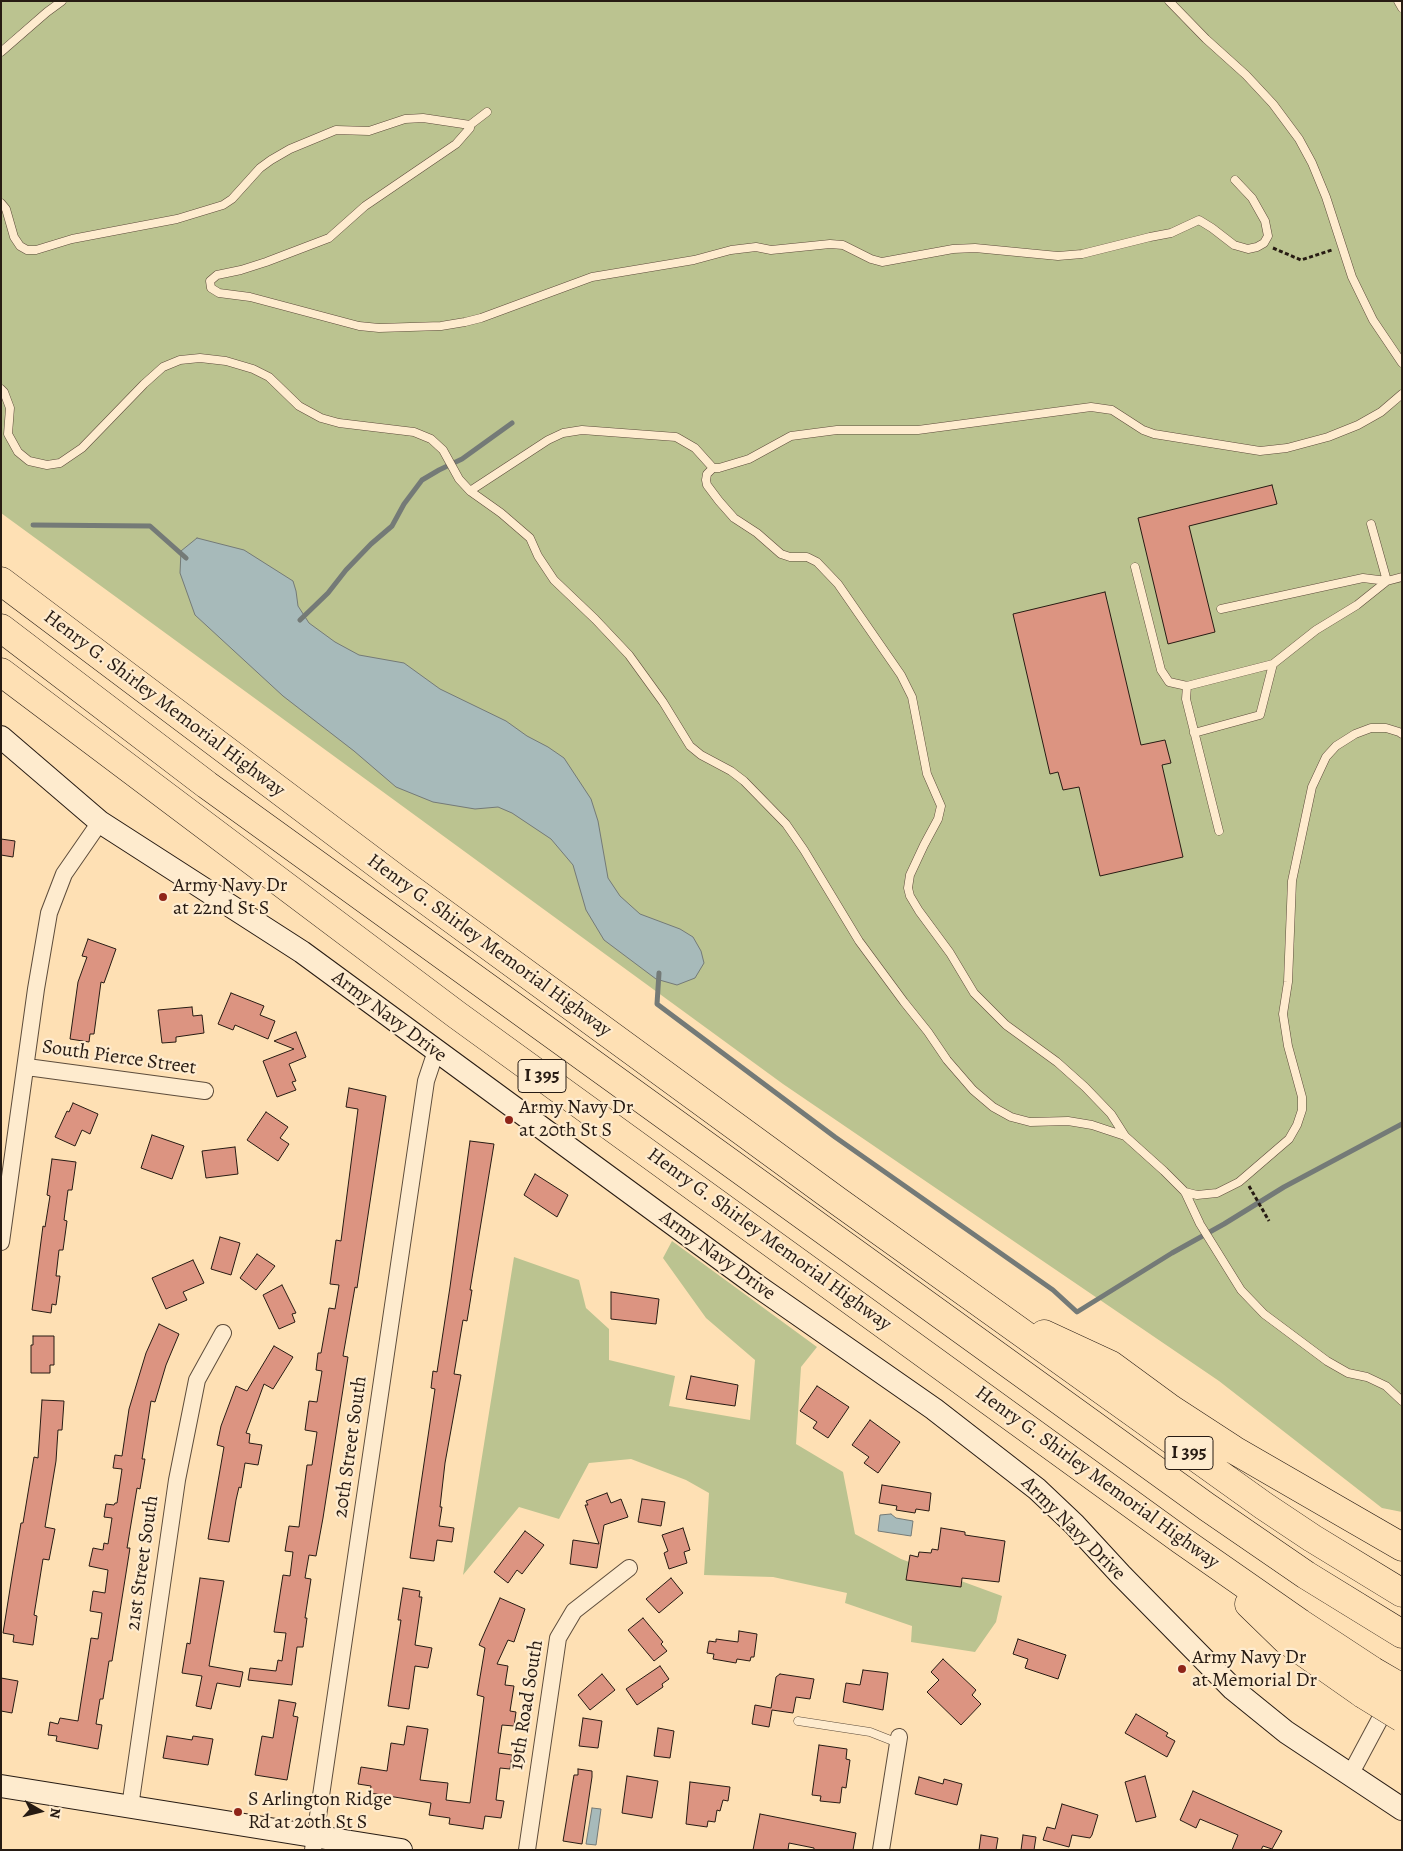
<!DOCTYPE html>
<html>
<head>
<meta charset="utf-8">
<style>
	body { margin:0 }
	#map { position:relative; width:1403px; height:1851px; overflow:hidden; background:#fee0b4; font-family:Alegreya,serif }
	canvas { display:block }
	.frame { position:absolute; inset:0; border:2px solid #271b13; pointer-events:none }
	.north { position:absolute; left:15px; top:1786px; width:50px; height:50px; -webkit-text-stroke:4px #feebce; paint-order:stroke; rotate:98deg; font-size:14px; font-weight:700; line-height:20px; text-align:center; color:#271b13 }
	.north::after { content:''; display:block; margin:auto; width:18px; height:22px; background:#271b13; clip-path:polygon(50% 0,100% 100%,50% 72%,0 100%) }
</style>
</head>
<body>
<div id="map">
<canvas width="1403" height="1851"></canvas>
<div class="frame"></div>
<div class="north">N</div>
</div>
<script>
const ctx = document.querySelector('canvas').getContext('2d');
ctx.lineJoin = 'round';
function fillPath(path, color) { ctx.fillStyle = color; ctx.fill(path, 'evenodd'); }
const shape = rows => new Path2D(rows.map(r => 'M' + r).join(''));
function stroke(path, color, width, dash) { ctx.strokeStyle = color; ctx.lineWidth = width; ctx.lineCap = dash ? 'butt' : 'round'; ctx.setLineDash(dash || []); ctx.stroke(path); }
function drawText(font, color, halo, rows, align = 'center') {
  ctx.font = font + ' Alegreya,serif'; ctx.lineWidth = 4.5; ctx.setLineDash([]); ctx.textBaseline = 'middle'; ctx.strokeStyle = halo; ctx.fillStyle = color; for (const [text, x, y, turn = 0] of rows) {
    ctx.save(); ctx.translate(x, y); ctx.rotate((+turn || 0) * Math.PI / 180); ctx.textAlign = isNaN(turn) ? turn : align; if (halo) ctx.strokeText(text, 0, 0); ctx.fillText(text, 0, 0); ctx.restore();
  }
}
const green = shape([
	[1,1,1402,1,1402,1512,1382,1508,1219,1381,783,1084,1,513],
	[672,1241,817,1347,801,1367,796,1444,843,1472,855,1534,901,1559,1002,1596,996,1622,975,1652,911,1642,912,1626,845,1603,847,1593,773,1577,704,1575,709,1493,686,1480,631,1459,589,1463,559,1519,519,1507,463,1575,514,1257,579,1280,586,1308,609,1329,609,1360,675,1376,669,1406,750,1420,755,1360,706,1318,663,1258]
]);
const water = shape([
	[197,538,244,550,293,581,296,591,298,606,309,623,335,642,359,655,404,663,440,689,506,721,527,736,548,747,564,758,591,799,598,821,608,878,620,896,640,914,680,929,693,937,701,951,704,963,695,978,677,985,656,979,604,940,586,910,573,865,551,839,512,813,498,807,475,809,433,802,396,787,354,751,283,696,195,615,180,573,181,551,197,538],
	[891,1514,896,1518,913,1521,911,1536,878,1531,880,1515,891,1514],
	[592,1808,601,1809,596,1845,586,1844,592,1808]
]);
const stream = shape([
	[33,525,150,526,186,558],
	[300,620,328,593,346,570,371,544,392,526,404,504,422,480,439,470,462,459,512,423],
	[659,973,657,1004,835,1137,1053,1290,1077,1312,1172,1253,1224,1224,1284,1187,1402,1124]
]);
const building = shape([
	[1272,485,1277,504,1189,526,1215,632,1168,644,1138,518,1272,485],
	[1105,592,1141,745,1165,740,1171,763,1162,765,1183,857,1100,876,1079,787,1063,790,1058,772,1050,774,1013,614,1105,592],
	[1,839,15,841,13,857,1,855,1,839],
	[88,939,116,949,104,983,101,982,94,1034,90,1034,89,1042,70,1039,78,982,87,957,82,956,88,939],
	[231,993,264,1006,260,1015,275,1021,268,1039,235,1025,233,1030,218,1024,231,993],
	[192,1007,193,1016,202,1015,204,1033,176,1037,176,1042,162,1043,158,1010,192,1007],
	[296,1032,306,1057,289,1064,296,1081,292,1082,296,1090,277,1097,263,1061,294,1049,274,1041,296,1032],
	[349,1088,386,1096,357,1288,355,1287,343,1356,348,1357,323,1518,316,1556,309,1555,305,1578,311,1579,305,1618,307,1618,303,1647,297,1647,292,1685,248,1680,250,1668,276,1671,278,1660,282,1661,286,1633,274,1632,283,1575,290,1576,293,1552,285,1551,289,1526,299,1527,307,1465,312,1465,317,1432,305,1430,309,1401,317,1402,322,1371,316,1370,318,1353,321,1353,329,1308,335,1309,339,1285,330,1284,336,1240,341,1241,358,1109,346,1107,349,1088],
	[73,1103,98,1114,90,1134,82,1130,75,1146,55,1137,67,1111,69,1112,73,1103],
	[266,1112,288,1127,280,1138,289,1144,278,1161,247,1140,266,1112],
	[152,1135,184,1146,172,1179,141,1168,152,1135],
	[470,1141,494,1144,470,1290,472,1290,467,1321,463,1320,454,1374,461,1375,445,1463,440,1507,442,1507,439,1526,454,1528,452,1542,437,1540,434,1561,410,1558,435,1389,431,1388,433,1371,437,1372,450,1287,470,1141],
	[235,1147,238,1174,206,1178,202,1151,235,1147],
	[52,1159,76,1162,72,1190,68,1190,64,1220,67,1221,63,1250,59,1250,56,1276,60,1276,56,1305,52,1304,51,1313,32,1310,43,1226,45,1227,50,1196,47,1195,52,1159],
	[535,1174,568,1195,557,1217,524,1195,535,1174],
	[220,1237,240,1243,231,1275,211,1269,220,1237],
	[257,1254,275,1266,256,1290,240,1278,257,1254],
	[193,1260,204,1283,183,1292,187,1300,166,1309,152,1278,193,1260],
	[282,1285,296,1313,292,1314,295,1322,279,1329,263,1295,282,1285],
	[611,1292,659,1299,656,1324,611,1319,611,1292],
	[159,1324,179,1334,166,1365,155,1402,151,1401,142,1459,145,1459,140,1489,137,1488,127,1548,130,1548,112,1661,109,1661,103,1699,100,1699,96,1724,102,1725,98,1749,56,1741,57,1736,48,1735,50,1722,58,1724,60,1718,78,1721,91,1638,98,1639,102,1613,90,1611,93,1591,105,1593,108,1570,89,1566,93,1548,103,1550,104,1543,108,1544,112,1518,104,1517,106,1504,114,1505,115,1503,117,1503,122,1469,113,1468,115,1455,122,1456,129,1409,146,1353,159,1324],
	[33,1336,54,1336,54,1365,50,1365,50,1373,31,1373,31,1345,33,1345,33,1336],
	[274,1346,293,1357,273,1389,264,1384,246,1433,250,1434,249,1443,262,1445,258,1465,245,1463,241,1488,239,1487,236,1500,229,1542,208,1539,224,1447,217,1445,221,1426,236,1386,247,1391,274,1346],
	[691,1376,738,1385,735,1406,686,1399,691,1376],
	[817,1386,849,1407,828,1438,813,1428,817,1422,800,1411,817,1386],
	[42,1400,64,1401,62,1430,58,1430,56,1461,45,1527,55,1529,49,1560,43,1559,34,1615,37,1616,33,1645,13,1642,14,1635,3,1633,13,1570,21,1523,23,1523,34,1457,38,1458,42,1400],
	[870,1420,900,1442,878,1473,864,1463,869,1457,852,1445,870,1420],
	[882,1485,931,1493,929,1511,916,1509,915,1513,896,1510,897,1506,879,1503,882,1485],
	[607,1493,611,1503,621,1499,628,1517,604,1525,597,1568,570,1564,573,1540,599,1544,585,1505,588,1505,586,1501,607,1493],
	[642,1499,665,1502,661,1526,638,1522,642,1499],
	[683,1528,690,1550,684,1552,687,1563,669,1569,664,1553,668,1551,662,1535,683,1528],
	[941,1528,965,1532,965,1535,1005,1541,999,1582,962,1578,961,1587,906,1580,910,1555,918,1557,919,1552,931,1553,932,1549,938,1550,941,1528],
	[525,1531,544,1545,522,1574,517,1570,508,1583,494,1572,525,1531],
	[200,1578,224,1581,209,1666,243,1672,240,1687,217,1683,211,1709,196,1706,202,1676,182,1673,187,1643,190,1644,200,1578],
	[671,1578,683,1593,659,1613,646,1599,671,1578],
	[403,1588,420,1591,419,1597,422,1597,415,1645,432,1648,428,1668,415,1666,409,1709,388,1706,401,1620,398,1620,403,1588],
	[500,1598,525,1609,514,1642,508,1640,497,1664,508,1666,505,1685,514,1686,510,1711,516,1712,514,1726,502,1725,498,1753,512,1755,510,1769,500,1768,496,1800,504,1801,501,1818,485,1816,483,1829,449,1824,450,1818,429,1815,431,1803,370,1793,371,1786,358,1784,361,1767,387,1771,391,1743,404,1745,407,1726,428,1729,420,1780,448,1783,446,1800,470,1803,484,1697,477,1695,485,1648,479,1645,500,1598],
	[643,1618,663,1642,661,1644,667,1651,654,1661,628,1630,643,1618],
	[739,1631,757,1634,754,1657,751,1657,750,1661,737,1659,736,1663,713,1659,714,1654,707,1653,709,1641,716,1642,716,1639,738,1642,739,1631],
	[1018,1639,1066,1655,1058,1679,1025,1668,1028,1659,1013,1654,1018,1639],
	[943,1659,976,1690,972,1695,981,1704,961,1725,927,1692,939,1680,931,1672,943,1659],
	[660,1666,669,1679,662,1684,663,1687,637,1705,626,1689,660,1666],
	[863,1670,888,1673,883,1710,843,1702,846,1683,860,1685,863,1670],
	[602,1674,615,1690,590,1710,578,1695,602,1674],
	[780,1674,814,1679,810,1699,796,1697,793,1713,772,1710,769,1727,752,1724,755,1705,771,1708,776,1677,780,1674],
	[1,1678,18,1681,12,1713,1,1711,1,1678],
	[279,1700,296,1703,293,1716,298,1717,287,1780,255,1775,262,1736,273,1738,279,1700],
	[1136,1714,1168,1733,1166,1736,1175,1741,1167,1757,1125,1733,1136,1714],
	[583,1718,602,1721,598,1748,579,1746,583,1718],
	[658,1728,674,1731,670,1758,654,1756,658,1728],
	[167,1736,192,1740,193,1736,213,1739,208,1765,163,1758,167,1736],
	[819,1745,847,1749,846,1759,850,1760,846,1788,842,1787,840,1803,820,1801,821,1796,812,1795,819,1745],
	[578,1769,592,1771,592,1777,582,1844,563,1841,574,1775,578,1775,578,1769],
	[627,1776,658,1781,652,1818,622,1813,627,1776],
	[1145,1776,1156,1817,1136,1822,1125,1782,1145,1776],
	[919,1777,943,1784,944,1779,962,1784,957,1805,915,1794,919,1777],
	[690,1782,730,1787,728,1801,723,1800,720,1811,717,1810,715,1822,708,1821,707,1827,686,1824,690,1782],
	[1193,1791,1282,1831,1272,1849,1263,1846,1261,1850,1232,1850,1238,1835,1200,1819,1196,1828,1180,1820,1193,1791],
	[1062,1804,1098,1815,1092,1835,1090,1838,1072,1835,1069,1847,1043,1840,1047,1827,1055,1829,1062,1804],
	[760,1814,856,1833,853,1850,814,1850,814,1848,789,1843,788,1850,753,1850,760,1814],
	[981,1835,998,1838,996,1850,979,1850,981,1835],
	[1023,1835,1036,1837,1034,1850,1021,1850,1023,1835]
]);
const path = shape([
	[1273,248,1301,260,1332,250],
	[1249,1186,1269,1221]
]);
const lane = shape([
	[1169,1,1206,39,1246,75,1273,104,1299,139,1312,163,1326,197,1352,277,1373,320,1402,363],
	[1398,1,1402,8],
	[1,52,47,12,62,1],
	[470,125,487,112],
	[1,203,6,209,14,237,20,246,27,250,36,250,72,239,177,219,223,205,232,199,260,168,271,160,290,149,336,130,369,131,405,119,423,118,470,125,470,128,456,144,365,206,329,238,266,262,241,270,217,275,210,281,211,288,219,293,250,297,359,326,379,328,441,326,465,322,481,318,592,277,694,260,731,250,756,247,771,250,830,244,843,245,871,259,882,262,953,249,975,248,1058,256,1082,254,1150,237,1171,233,1199,220,1212,228,1234,245,1248,249,1257,247,1264,243,1268,236,1265,221,1252,198,1235,180],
	[1,389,4,392,10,408,8,434,18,452,29,461,47,465,60,463,82,448,144,384,163,367,180,360,200,358,226,361,253,369,269,377,299,406,321,418,339,423,414,432,431,439,443,450,459,479,470,491,501,513,530,538,538,556,554,580,595,619,629,655,663,702,690,746,701,755,731,771,744,781,786,824,804,850,859,941,904,1002,928,1032,947,1060,973,1090,993,1107,1011,1117,1030,1122,1068,1121,1092,1125,1125,1136,1164,1171,1185,1192,1200,1224,1241,1290,1264,1314,1327,1361,1348,1373,1367,1377,1386,1386,1402,1401],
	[713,468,707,474,706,480,707,485,719,501,734,518,757,533,781,554,790,557,807,557,817,562,838,584,901,675,912,697,927,774,941,806,938,819,924,845,910,875,908,888,910,896,919,911,950,953,974,993,1006,1025,1057,1062,1085,1087,1111,1114,1125,1136],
	[470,491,548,440,563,433,582,430,676,437,695,448,713,468,719,468,749,459,791,436,837,430,918,430,1091,407,1112,410,1143,430,1154,434,1260,451,1287,448,1328,437,1358,425,1381,412,1402,394],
	[1135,567,1161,670,1169,682,1187,686,1273,664],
	[1221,609,1363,578,1387,581,1371,524],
	[1187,686,1186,699,1219,831],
	[1194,733,1260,715,1273,664,1316,630,1357,605,1387,581,1402,577],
	[1185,1192,1197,1195,1217,1193,1239,1182,1289,1139,1297,1125,1302,1110,1302,1097,1288,1046,1283,1014,1288,982,1292,881,1312,787,1326,757,1336,746,1355,734,1371,728,1386,728,1399,732,1402,734],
	[798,1721,870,1732,898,1743]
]);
const street = shape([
	[27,1067,205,1091],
	[1,1242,36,989,49,913,64,874,100,822],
	[1350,1775,1389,1702],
	[130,1807,177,1480,197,1380,223,1333],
	[313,1850,426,1081,436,1051],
	[527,1850,558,1638,574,1611,629,1568],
	[881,1850,899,1737]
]);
const secondary = shape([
	[1,737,100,822,302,952,756,1285,934,1409,1037,1489,1074,1524,1121,1575,1233,1689,1286,1732,1402,1809],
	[1,1786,401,1850]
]);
const highway = shape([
	[1,581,397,879,839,1202,1264,1506,1312,1538,1402,1593],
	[1,628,207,785,1207,1507,1306,1575,1402,1634],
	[1,672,457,1015,1181,1540,1300,1623,1373,1671],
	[1044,1334,1111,1365,1171,1409,1234,1450,1402,1547],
	[1249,1604,1286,1640,1363,1694]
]);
const highwayBridge = shape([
	[1373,1671,1402,1688],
	[1363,1694,1402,1718]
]);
const markers = [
	[163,897,5,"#8f2418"],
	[509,1120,5,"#8f2418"],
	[1182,1669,5,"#8f2418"],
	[238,1812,5,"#8f2418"]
];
const shields = [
	[542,1076,48],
	[1189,1453,48]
];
const shieldNames = [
	["I 395",542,1076],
	["I 395",1189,1453]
];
const streetNames = [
	["Henry G. Shirley Memorial Highway",164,704,37],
	["Henry G. Shirley Memorial Highway",489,946,36],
	["Army Navy Drive",389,1017,37],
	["South Pierce Street",119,1058,8],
	["Henry G. Shirley Memorial Highway",769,1240,36],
	["Army Navy Drive",717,1256,36],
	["20th Street South",351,1447,-82],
	["Henry G. Shirley Memorial Highway",1097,1478,36],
	["Army Navy Drive",1073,1529,45],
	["21st Street South",143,1563,-82],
	["19th Road South",527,1705,-81]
];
const poiNames = [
	["Army Navy Dr",173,886],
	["at 22nd St S",173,909],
	["Army Navy Dr",519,1108],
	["at 20th St S",519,1131],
	["Army Navy Dr",1192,1658],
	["at Memorial Dr",1192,1681],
	["S Arlington Ridge",248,1800],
	["Rd at 20th St S",248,1823]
];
fillPath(green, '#bbc390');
fillPath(water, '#a7baba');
stroke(water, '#747a77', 1);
stroke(stream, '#747a77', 5);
fillPath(building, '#dc9481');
stroke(building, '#271b13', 1);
stroke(lane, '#5d4c3b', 9);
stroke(street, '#5d4c3b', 18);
stroke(secondary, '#271b13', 24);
stroke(highway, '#271b13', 29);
stroke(path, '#271b13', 3, [4, 2.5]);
stroke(lane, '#feebce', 8);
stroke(street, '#feebce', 16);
stroke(secondary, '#feebce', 22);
stroke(highway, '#fee0b4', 28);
stroke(highwayBridge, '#271b13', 29, []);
stroke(highwayBridge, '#fee0b4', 28);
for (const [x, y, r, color] of markers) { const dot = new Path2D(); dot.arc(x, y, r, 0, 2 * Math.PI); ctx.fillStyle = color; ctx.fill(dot); stroke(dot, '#feebce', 2); }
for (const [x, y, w] of shields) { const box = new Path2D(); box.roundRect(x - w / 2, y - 16.5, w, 33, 4); ctx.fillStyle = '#feebce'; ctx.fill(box); stroke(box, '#271b13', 1); }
drawText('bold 19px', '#271b13', null, shieldNames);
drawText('20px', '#271b13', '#feebce', streetNames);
drawText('20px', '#271b13', '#feebce', poiNames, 'left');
</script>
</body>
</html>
